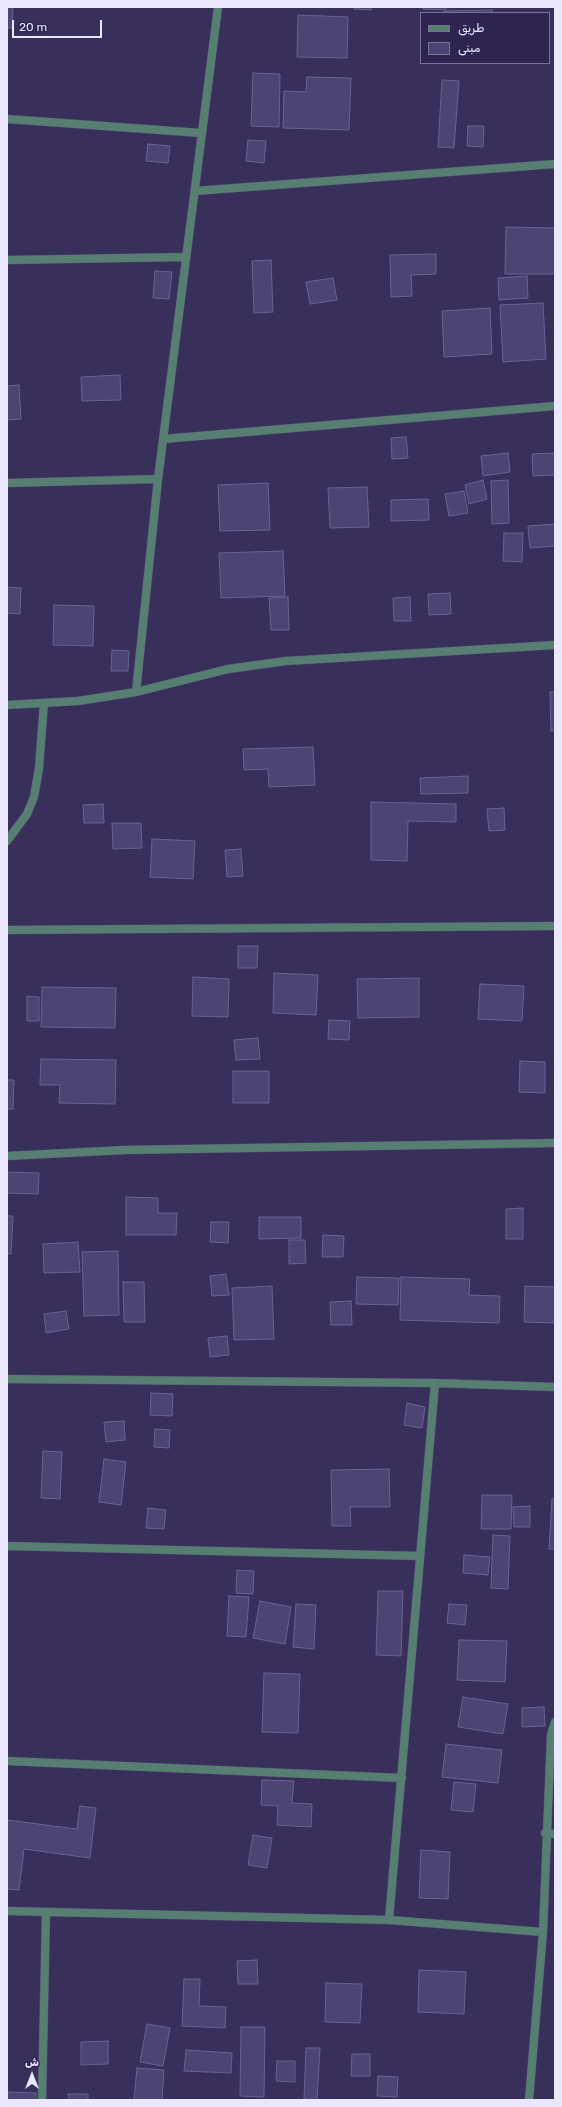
<!DOCTYPE html>
<html>
<head>
<meta charset="utf-8">
<style>
	body { margin:0 }
	#map { position:relative; width:562px; height:2107px; overflow:hidden; background:#382f5b; font-family:Rubik,"Noto Sans Arabic",sans-serif }
	canvas { display:block }
	.frame { position:absolute; inset:0; border:8px solid #eae7fe; pointer-events:none }
	.legend { position:absolute; left:420px; top:12px; width:130px; height:52px; box-sizing:border-box; background:#2e2450; border:1px solid #797296; margin:0; padding:5px 7px; list-style:none; font-size:12px; color:#eae7fe }
	.legend li { display:flex; align-items:center; gap:8px; height:20px }
	.legend b { width:20px; border:1px solid #797296 }
	.north { position:absolute; left:12px; top:2055px; width:40px; height:40px; -webkit-text-stroke:3px #2e2450; paint-order:stroke; rotate:0deg; font-size:11px; font-weight:700; line-height:16px; text-align:center; color:#eae7fe }
	.north::after { content:''; display:block; margin:auto; width:14px; height:18px; background:#eae7fe; clip-path:polygon(50% 0,100% 100%,50% 72%,0 100%) }
	.scale { position:absolute; left:12px; top:20px; width:90px; height:18px; box-sizing:border-box; border:2px solid #eae7fe; border-top:0; padding-left:5px; font-size:12px; line-height:14px; white-space:nowrap; color:#eae7fe; -webkit-text-stroke:3px #2e2450; paint-order:stroke }
</style>
</head>
<body>
<div id="map">
<canvas width="562" height="2107"></canvas>
<div class="frame"></div>
<ul class="legend">
<li><b style="height:5px;background:#577f71"></b>طريق</li>
<li><b style="height:11px;background:#4c4472"></b>مبنى</li>
</ul>
<div class="north">ش</div>
<div class="scale">20 m</div>
</div>
<script>
const ctx = document.querySelector('canvas').getContext('2d');
ctx.lineJoin = 'round';
function fillPath(path, color) { ctx.fillStyle = color; ctx.fill(path, 'evenodd'); }
const shape = rows => new Path2D(rows.map(r => 'M' + r).join(''));
function stroke(path, color, width, dash) { ctx.strokeStyle = color; ctx.lineWidth = width; ctx.lineCap = dash ? 'butt' : 'round'; ctx.setLineDash(dash || []); ctx.stroke(path); }
const building = shape([
	[7,7,13,7,12,28,7,28,7,7],
	[355,7,371,7,371,10,354,9,355,7],
	[424,7,446,7,446,10,423,9,424,7],
	[492,10,492,13,444,13,444,11,492,10],
	[298,15,348,17,347,58,297,57,298,15],
	[253,73,280,74,279,127,251,126,253,73],
	[307,77,351,78,349,130,283,128,284,91,306,92,307,77],
	[442,80,459,81,454,148,438,147,442,80],
	[468,126,484,126,483,147,467,146,468,126],
	[248,140,266,141,264,163,246,161,248,140],
	[148,144,170,146,168,163,146,161,148,144],
	[506,227,555,228,555,274,505,274,506,227],
	[436,254,436,274,411,275,412,296,391,297,390,255,436,254],
	[271,260,273,312,254,313,252,261,271,260],
	[155,271,172,272,169,299,153,298,155,271],
	[527,276,528,298,499,300,498,278,527,276],
	[333,278,337,300,310,304,306,282,333,278],
	[543,303,546,359,503,362,500,305,543,303],
	[490,308,492,354,444,357,442,311,490,308],
	[120,375,121,400,82,401,81,377,120,375],
	[19,385,21,419,7,420,7,386,19,385],
	[406,437,408,458,392,459,391,438,406,437],
	[508,453,510,472,483,476,481,456,508,453],
	[555,453,555,475,533,476,532,454,555,453],
	[483,480,487,499,469,504,465,485,483,480],
	[508,480,509,523,492,524,491,481,508,480],
	[268,483,270,530,220,531,218,485,268,483],
	[367,487,369,527,330,528,328,488,367,487],
	[464,491,468,513,449,516,445,494,464,491],
	[428,499,429,520,391,521,391,500,428,499],
	[555,524,555,546,530,548,528,526,555,524],
	[504,533,523,533,522,562,503,561,504,533],
	[283,551,285,596,221,598,219,553,283,551],
	[7,587,21,588,20,614,7,613,7,587],
	[450,593,451,614,429,615,428,594,450,593],
	[288,597,289,630,271,630,269,598,288,597],
	[410,597,411,621,394,621,393,598,410,597],
	[54,605,94,606,93,646,53,645,54,605],
	[112,650,129,651,128,671,111,671,112,650],
	[550,692,555,692,555,731,551,731,550,692],
	[313,747,315,785,269,787,268,769,244,770,243,749,313,747],
	[468,776,468,793,421,794,420,778,468,776],
	[371,802,456,804,456,822,408,821,407,861,371,860,371,802],
	[103,804,104,823,84,823,83,805,103,804],
	[504,808,505,830,489,831,487,809,504,808],
	[112,823,141,823,142,848,113,849,112,823],
	[152,839,195,841,193,879,150,877,152,839],
	[241,849,243,876,227,877,225,850,241,849],
	[238,946,258,946,257,968,238,968,238,946],
	[274,973,318,975,316,1015,273,1013,274,973],
	[193,977,229,979,228,1017,192,1016,193,977],
	[419,978,419,1017,358,1018,357,979,419,978],
	[480,984,524,986,522,1021,478,1019,480,984],
	[42,987,116,988,115,1028,41,1027,42,987],
	[27,996,39,997,39,1021,27,1021,27,996],
	[329,1020,350,1021,349,1040,328,1039,329,1020],
	[258,1038,260,1059,236,1060,234,1040,258,1038],
	[41,1059,116,1060,115,1104,59,1103,60,1085,40,1085,41,1059],
	[520,1061,545,1062,545,1093,519,1092,520,1061],
	[233,1071,269,1071,269,1103,233,1103,233,1071],
	[7,1080,14,1080,13,1109,7,1109,7,1080],
	[7,1172,39,1173,38,1194,7,1193,7,1172],
	[126,1197,158,1198,158,1213,177,1213,176,1235,126,1235,126,1197],
	[523,1208,523,1239,506,1239,506,1209,523,1208],
	[7,1216,13,1216,11,1254,7,1254,7,1216],
	[259,1217,301,1217,301,1238,259,1239,259,1217],
	[211,1222,229,1222,228,1243,210,1242,211,1222],
	[323,1235,344,1236,343,1257,322,1257,323,1235],
	[289,1240,305,1240,306,1263,289,1264,289,1240],
	[78,1242,80,1272,44,1273,43,1244,78,1242],
	[118,1251,119,1315,84,1316,82,1252,118,1251],
	[226,1274,229,1295,212,1296,210,1276,226,1274],
	[357,1277,399,1278,398,1305,356,1304,357,1277],
	[401,1277,470,1279,469,1295,500,1296,499,1323,400,1320,401,1277],
	[123,1282,144,1282,145,1322,124,1322,123,1282],
	[272,1286,274,1339,234,1340,232,1288,272,1286],
	[525,1286,555,1287,555,1323,524,1322,525,1286],
	[351,1301,352,1325,331,1325,330,1302,351,1301],
	[66,1311,69,1329,46,1333,44,1314,66,1311],
	[227,1336,229,1355,210,1357,208,1338,227,1336],
	[151,1393,173,1394,172,1416,150,1415,151,1393],
	[407,1403,425,1407,422,1428,404,1425,407,1403],
	[124,1421,125,1440,106,1442,104,1422,124,1421],
	[155,1429,170,1430,169,1448,154,1447,155,1429],
	[43,1451,62,1452,60,1499,41,1498,43,1451],
	[104,1459,126,1462,121,1505,99,1502,104,1459],
	[389,1469,390,1507,350,1507,351,1526,332,1526,331,1470,389,1469],
	[482,1495,512,1495,511,1529,481,1529,482,1495],
	[552,1499,555,1499,555,1549,549,1549,552,1499],
	[530,1506,530,1527,514,1527,513,1507,530,1506],
	[148,1508,166,1510,164,1529,146,1528,148,1508],
	[493,1535,510,1536,508,1589,491,1588,493,1535],
	[464,1555,490,1557,488,1575,463,1573,464,1555],
	[237,1570,254,1571,253,1594,236,1593,237,1570],
	[378,1591,403,1591,401,1656,376,1655,378,1591],
	[229,1596,249,1597,246,1637,227,1636,229,1596],
	[260,1601,291,1607,285,1644,253,1638,260,1601],
	[296,1604,316,1605,314,1649,293,1647,296,1604],
	[449,1604,467,1605,465,1625,447,1623,449,1604],
	[459,1640,507,1641,505,1682,457,1680,459,1640],
	[264,1673,300,1674,298,1733,262,1732,264,1673],
	[463,1697,508,1704,503,1734,458,1727,463,1697],
	[544,1707,545,1726,522,1727,522,1708,544,1707],
	[446,1744,502,1750,498,1783,442,1777,446,1744],
	[262,1780,294,1781,292,1803,312,1804,311,1827,277,1825,278,1806,261,1805,262,1780],
	[454,1782,476,1784,473,1812,451,1810,454,1782],
	[80,1806,96,1808,90,1858,24,1849,19,1890,7,1889,7,1820,77,1829,80,1806],
	[253,1835,272,1838,267,1868,248,1865,253,1835],
	[421,1850,450,1852,448,1899,419,1898,421,1850],
	[257,1960,258,1984,238,1984,237,1961,257,1960],
	[419,1970,466,1972,464,2014,418,2012,419,1970],
	[184,1979,200,1979,199,2006,226,2007,225,2028,182,2026,184,1979],
	[326,1983,362,1984,360,2023,325,2022,326,1983],
	[147,2024,170,2028,163,2066,140,2062,147,2024],
	[241,2027,265,2027,264,2097,240,2096,241,2027],
	[108,2041,108,2064,81,2065,81,2042,108,2041],
	[306,2048,320,2048,317,2100,304,2099,306,2048],
	[186,2050,232,2053,231,2073,184,2071,186,2050],
	[352,2054,370,2054,370,2076,351,2076,352,2054],
	[277,2061,295,2061,295,2082,276,2081,277,2061],
	[137,2068,164,2070,162,2100,134,2100,137,2068],
	[378,2076,398,2077,397,2097,377,2096,378,2076],
	[8,2092,36,2093,36,2100,7,2100,8,2092],
	[68,2094,88,2094,88,2100,69,2100,68,2094]
]);
const minor = shape([
	[7,119,201,133],
	[195,191,555,164],
	[7,260,186,257],
	[163,439,555,406],
	[7,483,158,479],
	[136,692,158,479,218,7],
	[7,705,78,701,136,692,228,669,286,661,555,645],
	[7,841,27,814,34,797,39,768,44,703],
	[7,930,555,926],
	[7,1156,125,1150,555,1143],
	[7,1379,435,1383,555,1387],
	[7,1546,420,1556],
	[7,1761,402,1778],
	[545,1833,555,1834],
	[7,1911,389,1920,543,1932],
	[389,1920,435,1383],
	[42,2100,46,1912],
	[529,2100,543,1932,551,1735,555,1722]
]);
fillPath(building, '#4c4472');
stroke(building, '#6b6294', 1);
stroke(minor, '#544c75', 9);
stroke(minor, '#577f71', 8);
</script>
</body>
</html>
